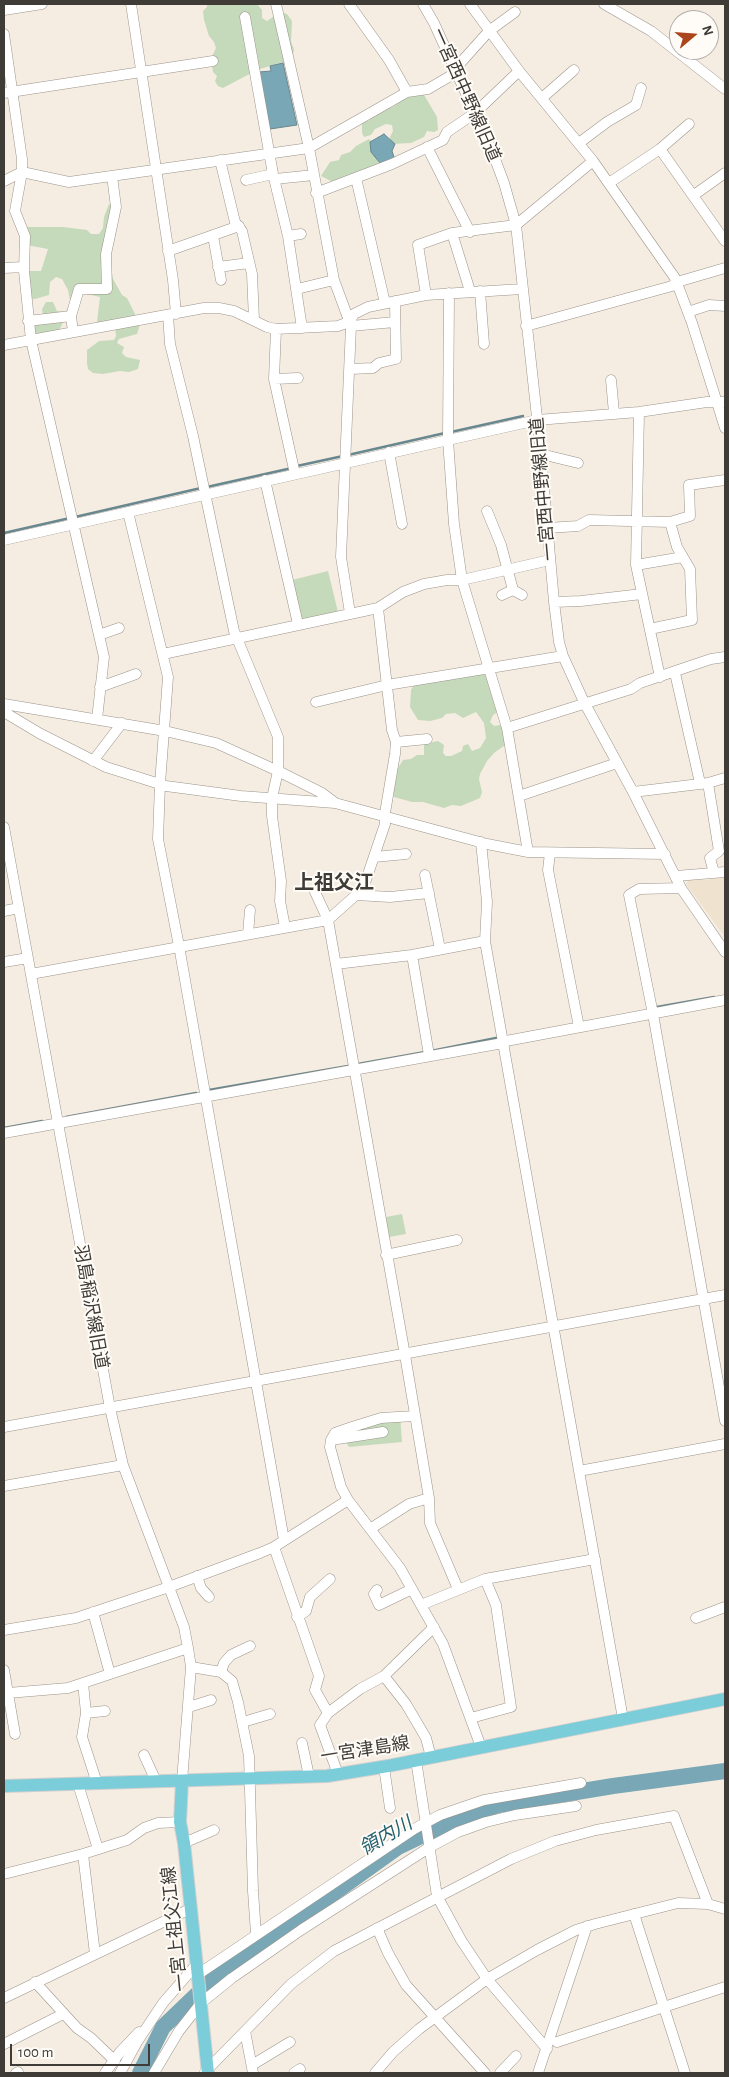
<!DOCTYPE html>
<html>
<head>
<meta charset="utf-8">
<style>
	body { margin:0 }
	#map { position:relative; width:729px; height:2077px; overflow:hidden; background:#f6ede2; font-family:"Alegreya Sans",sans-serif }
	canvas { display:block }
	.frame { position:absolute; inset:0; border:5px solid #3f3b37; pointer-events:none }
	.north { position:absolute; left:669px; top:10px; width:50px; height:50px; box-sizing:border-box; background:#fffbf7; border:1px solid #b2aeaa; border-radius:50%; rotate:72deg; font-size:14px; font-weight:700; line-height:20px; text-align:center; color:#3f3b37 }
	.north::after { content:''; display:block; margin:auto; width:18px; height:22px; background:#ab451c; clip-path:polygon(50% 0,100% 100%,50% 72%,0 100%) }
	.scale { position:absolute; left:10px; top:2044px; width:140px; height:22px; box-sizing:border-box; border:2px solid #3f3b37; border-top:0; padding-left:6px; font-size:15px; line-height:18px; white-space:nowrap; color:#3f3b37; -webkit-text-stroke:4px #fffbf7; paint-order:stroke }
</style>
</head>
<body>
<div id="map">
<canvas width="729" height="2077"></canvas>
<div class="frame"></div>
<div class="north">N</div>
<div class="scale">100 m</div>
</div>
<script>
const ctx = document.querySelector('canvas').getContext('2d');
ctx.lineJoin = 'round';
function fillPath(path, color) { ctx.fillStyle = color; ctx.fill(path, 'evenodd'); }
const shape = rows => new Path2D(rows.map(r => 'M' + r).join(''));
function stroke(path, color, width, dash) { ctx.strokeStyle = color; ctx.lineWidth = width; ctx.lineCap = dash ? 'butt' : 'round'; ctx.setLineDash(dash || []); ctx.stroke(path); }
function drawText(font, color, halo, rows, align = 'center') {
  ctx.font = font + ' "Alegreya Sans","Noto Sans JP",sans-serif'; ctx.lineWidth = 4; ctx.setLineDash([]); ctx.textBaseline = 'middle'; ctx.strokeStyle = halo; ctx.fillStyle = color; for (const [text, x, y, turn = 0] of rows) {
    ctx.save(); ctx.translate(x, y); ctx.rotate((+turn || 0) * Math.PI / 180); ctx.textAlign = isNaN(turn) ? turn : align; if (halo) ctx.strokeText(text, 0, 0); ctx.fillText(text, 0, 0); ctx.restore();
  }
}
const education = shape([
	[725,877,725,937,686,884,690,879,705,880]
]);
const green = shape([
	[207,4,257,4,262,10,262,18,267,21,280,12,287,14,292,21,291,42,294,49,293,55,289,60,257,70,223,88,218,86,215,81,217,76,213,72,211,59,216,48,214,42,209,36,204,20,203,11,207,7],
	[423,93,437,117,438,130,434,132,427,131,424,137,411,143,391,144,390,137,393,131,392,125,386,124,375,129,371,135,364,137,362,133,362,123,370,120,373,115,381,110,393,107,406,97],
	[369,139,372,142,379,164,333,182,321,176,330,162,339,160,341,155,350,152,356,146],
	[109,204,113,206,110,261,113,279,122,295,127,298,140,324,137,334,119,339,117,343,124,347,122,353,126,357,140,360,138,369,129,372,120,371,103,374,93,373,88,369,87,363,87,350,99,341,114,340,116,336,115,327,106,323,97,322,100,297,82,293,66,315,60,329,51,333,37,336,31,332,31,323,43,316,42,309,46,302,53,302,57,311,65,312,71,305,68,290,62,279,56,277,50,282,49,295,35,299,28,298,25,275,29,271,41,271,48,249,26,245,24,227,63,227,87,230,91,234,99,234,103,228,104,217],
	[328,571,338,612,298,621,292,580],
	[481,672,491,676,501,710,493,715,490,722,494,726,500,725,504,727,508,743,494,753,487,761,480,774,479,779,482,792,480,798,461,806,452,805,444,808,423,802,412,802,394,797,392,789,395,773,403,760,411,759,417,755,424,755,424,744,438,741,444,745,443,753,446,756,451,756,462,751,463,746,468,744,472,751,480,748,486,738,484,723,476,712,463,718,455,713,446,714,442,718,430,721,418,720,410,707,411,690,414,685],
	[402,1214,406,1234,389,1237,386,1217],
	[400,1415,402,1442,349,1447,343,1438,352,1427]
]);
const water = shape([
	[283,63,297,125,270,129,259,72,271,71,270,66,283,63],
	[384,134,395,144,392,151,394,157,393,160,380,163,371,152,370,142,384,134]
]);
const stream = shape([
	[451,432,523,416],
	[348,455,445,433],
	[297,466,343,456],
	[207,487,292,468],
	[75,517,201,488],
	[4,533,70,518],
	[657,1007,714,997],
	[431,1051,496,1038],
	[358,1064,425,1052],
	[209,1090,348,1066],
	[66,1117,196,1093],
	[4,1128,42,1121]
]);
const river = shape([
	[140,2073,163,2027,211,1981,398,1847,444,1825,498,1805,613,1786,725,1771]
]);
const minor = shape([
	[131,4,173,280,176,314],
	[276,4,309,148,334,280,351,326,341,557,350,613],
	[423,4,434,23,492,151,504,183,516,225,541,454,554,602,559,642,563,656,584,702,633,792,681,888,725,952],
	[470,4,519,71,593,161,675,278,692,323,725,428],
	[604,4,651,31,725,89],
	[4,10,42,4],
	[245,17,273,174,288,236,302,328],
	[4,34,22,159,22,172,15,211,25,236,24,271,31,340,104,657,97,719],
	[407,92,428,89,452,75,455,69,489,31,515,12],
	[4,93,213,61],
	[542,98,574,70],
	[579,143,607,122,636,105,641,88],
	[427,147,470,232],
	[660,149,725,241],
	[220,160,235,222,242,231,252,274,254,320],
	[356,178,385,303],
	[275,179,314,175],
	[246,180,273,174],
	[4,181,22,172,69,182,309,148,407,92,389,60,349,4],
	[609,183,660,149,689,124],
	[316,193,392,164,443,140,447,132,475,113,519,71],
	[694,195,725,173],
	[452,233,470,291],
	[213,236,221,280],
	[288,236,301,234],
	[168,251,239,226],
	[218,267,249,263],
	[4,268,24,267],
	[297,289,334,280],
	[480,291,484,344],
	[449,293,448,440,454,524,462,580,507,728,528,852],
	[426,295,418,245,452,233,516,225,593,161],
	[688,312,709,305,725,306],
	[168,315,170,344,193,436,234,631,278,737,278,771,272,798,272,816,281,881,280,901,285,927],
	[28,321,71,316],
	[351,326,395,322],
	[526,326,672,286,677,282,725,268],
	[276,329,274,379,295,474],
	[73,332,71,316,79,289,107,289,106,254,116,207,112,176],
	[4,345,204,308,219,308,234,311,267,327,276,329,338,326,349,322,354,314,368,307,426,295,522,289],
	[351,369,373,368,379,363,396,359,395,301],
	[274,379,298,378],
	[611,380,614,413],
	[639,412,636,565,660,677],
	[389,452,402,524],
	[541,454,578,463],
	[265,480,298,624],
	[487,511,501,545,513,590],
	[128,512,168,677,160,784,158,839,179,946,284,1540],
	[548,528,578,526,589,520,670,522,690,516,689,485,725,480],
	[4,540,537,420,639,412,707,402,725,402],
	[636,565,683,557],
	[502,595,513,590,522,595],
	[554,602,581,601,642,594],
	[650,629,692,620,690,569,677,547,670,522],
	[99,635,119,628],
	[163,654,378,608,403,592,424,584,447,580,462,580,550,560],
	[675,673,700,783],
	[100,687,136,674],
	[316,702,387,685,563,656],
	[4,704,165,731,216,743,278,771,322,793,334,802],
	[4,712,39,733,106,767,166,786,241,796,335,803,487,844,528,852,665,854],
	[507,728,631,689,640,683,711,659,725,657],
	[396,742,427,739],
	[93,761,122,723],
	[708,783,719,851,710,858,714,873],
	[633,792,708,783,725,778],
	[519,796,617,763],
	[4,827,110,1408,123,1465,184,1627,188,1648,191,1667,182,1781],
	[481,842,487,902,485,941,623,1719],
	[550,853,548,870,579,1027],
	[374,857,406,854],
	[425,875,440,949],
	[676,876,725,872],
	[681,888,639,889,629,895,653,1014,725,1421],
	[315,892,328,920,405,1355,429,1498,430,1523,458,1589],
	[356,895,390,897,429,893],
	[4,911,19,908],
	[248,934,250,910],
	[412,955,429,1055],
	[4,962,28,958],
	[336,964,412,955,485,941],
	[31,974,328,920,356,895,366,880,385,824,385,813,395,754,396,742,392,730,378,608],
	[4,1133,503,1043,506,1041,725,1000],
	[386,1255,457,1240],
	[414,1416,381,1418,352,1427,335,1433,331,1440,330,1447,341,1487,348,1500,400,1568,443,1644,481,1747],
	[4,1427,725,1295],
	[331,1440,383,1432],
	[579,1471,725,1444],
	[4,1486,123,1465],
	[370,1529,409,1504,429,1498],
	[274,1547,319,1676,315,1690,328,1713],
	[197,1576,201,1588,209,1597],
	[377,1590,374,1594,379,1605,412,1589],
	[421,1605,485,1579,595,1559],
	[93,1612,110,1674],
	[297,1617,306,1611,310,1597,330,1579],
	[696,1618,725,1607],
	[4,1630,76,1618,169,1587,260,1553,274,1547,348,1500],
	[191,1667,221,1672,232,1681,238,1702,249,1756,253,1891,256,1934],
	[4,1670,15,1734],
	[221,1672,224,1663,231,1655,250,1646],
	[384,1676,406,1704,426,1738,431,1757],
	[83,1683,86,1713,82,1737,97,1783],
	[8,1693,68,1688,188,1648],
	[189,1707,211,1700],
	[86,1713,105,1711],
	[471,1718,511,1707,496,1605,485,1579],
	[243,1722,270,1714],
	[302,1743,309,1776],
	[144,1755,156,1781],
	[416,1760,437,1896,461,1940,487,1979,547,2049],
	[384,1767,390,1808],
	[338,1774,320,1725,328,1713,360,1689,384,1676,434,1627],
	[78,1784,98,1849],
	[184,1843,214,1830],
	[83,1854,95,1954],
	[4,1874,83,1854,127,1840,144,1828,158,1823,180,1822],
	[634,1914,685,2073],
	[377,1928,388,1953,406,1985,485,2073],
	[197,1975,414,1829,440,1815,484,1800,581,1783],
	[35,1982,77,2028,91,2038,115,2061],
	[4,1998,190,1909],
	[245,2031,253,2073],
	[557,2042,725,1987],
	[4,2044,63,2014],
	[252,2065,290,2042],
	[205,2072,291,1984,334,1951,511,1859,555,1841,596,1830,674,1816,708,1904],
	[16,2073,18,2072],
	[105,2073,120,2052,139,2032],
	[120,2073,137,2042,163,2003,195,1966],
	[154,2073,179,2031,201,2003,232,1978,301,1930,430,1847,458,1832,486,1822,515,1815,576,1806],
	[294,2073,300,2069],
	[375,2073,393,2052,419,2029,487,1979,537,1950,576,1930,595,1924,678,1903,708,1904,725,1909],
	[500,2073,516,2056],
	[538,2073,587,1926]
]);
const major = shape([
	[182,1781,180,1822,184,1843,208,2073],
	[4,1786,327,1776,388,1766,725,1699]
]);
const streetNames = [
	["一宮西中野線旧道",466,95,66],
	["一宮西中野線旧道",543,489,-95],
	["羽島稲沢線旧道",91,1307,80],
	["一宮津島線",365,1750,-9],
	["一宮上祖父江線",175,1929,-96]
];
const waterNames = [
	["領内川",386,1836,-30]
];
const quarterNames = [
	["上祖父江",334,883]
];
fillPath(education, '#efe3cf');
fillPath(green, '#c5d9bb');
fillPath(water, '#79a7b5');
stroke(water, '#68878f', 1);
stroke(stream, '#68878f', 2.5);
stroke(river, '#79a7b5', 16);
stroke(minor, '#9c938a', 11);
stroke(major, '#d1d0cf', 14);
stroke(minor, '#fff', 10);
stroke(major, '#7bcdd9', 12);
drawText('18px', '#3f3b37', '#fffbf7', streetNames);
drawText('italic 19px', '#226070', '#fffbf7', waterNames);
drawText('bold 20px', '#3f3b37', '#fffbf7', quarterNames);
</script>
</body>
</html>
